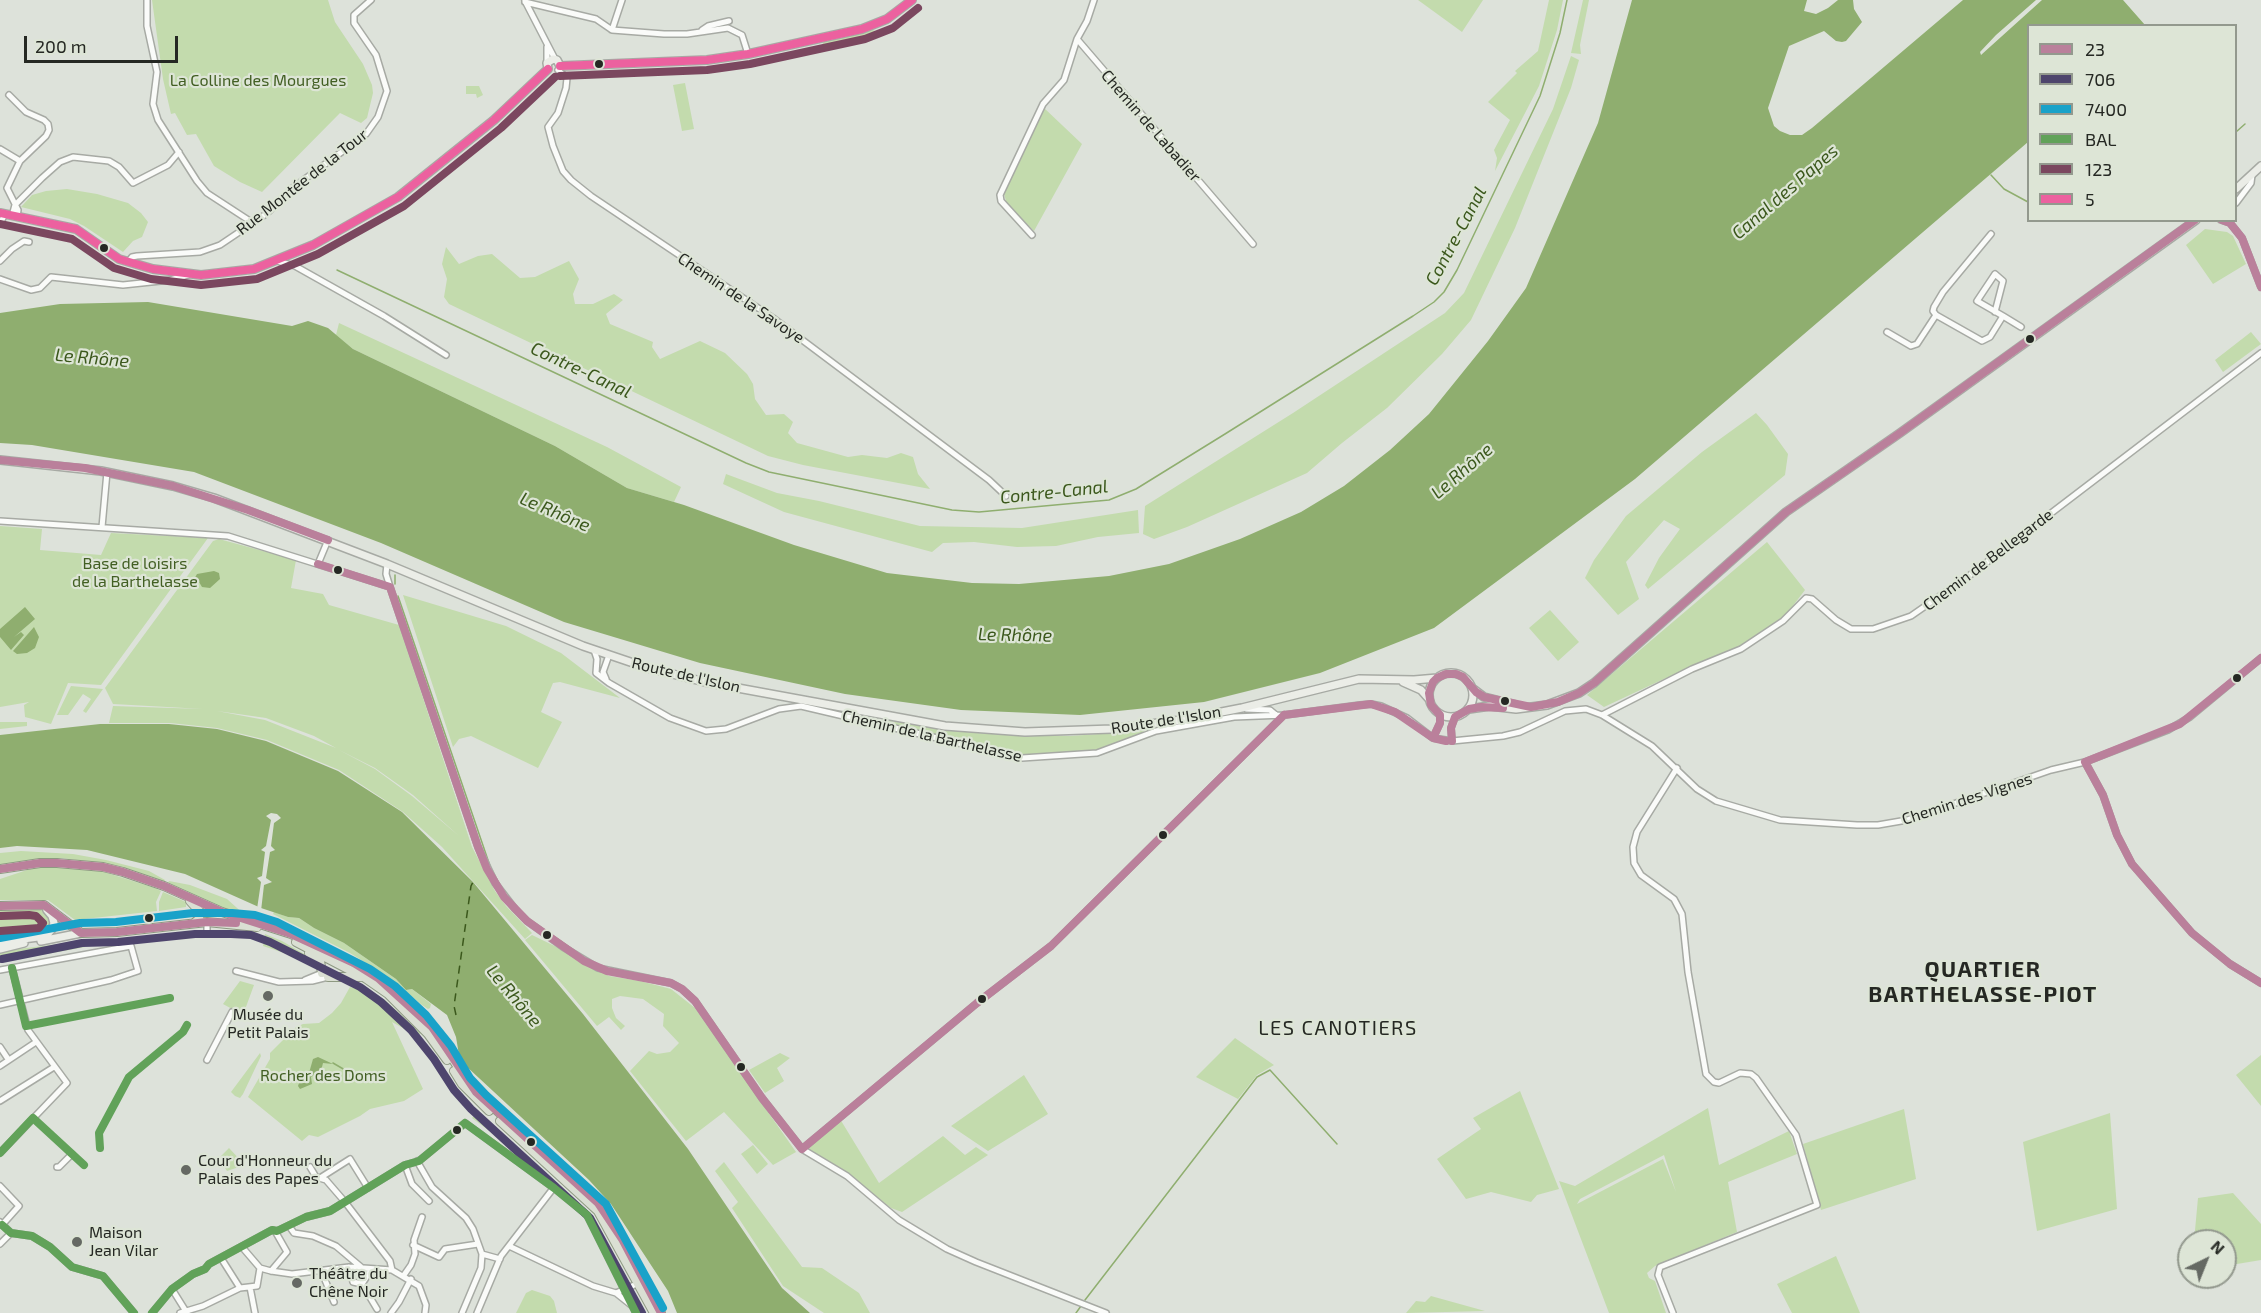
<!DOCTYPE html>
<html>
<head>
<meta charset="utf-8">
<style>
	body { margin:0 }
	#map { position:relative; width:2261px; height:1313px; overflow:hidden; background:#dde2da; font-family:"Exo 2",sans-serif }
	canvas { display:block }
	.legend { position:absolute; left:2027px; top:24px; width:210px; height:198px; box-sizing:border-box; background:#dde5d6; border:2px solid #93998e; margin:0; padding:8px 10px; list-style:none; font-size:18px; color:#252823 }
	.legend li { display:flex; align-items:center; gap:12px; height:30px }
	.legend b { width:30px; border:2px solid #93998e }
	.north { position:absolute; left:2177px; top:1229px; width:60px; height:60px; box-sizing:border-box; background:#dde5d6; border:2px solid #93998e; border-radius:50%; rotate:43deg; font-size:16px; font-weight:700; line-height:24px; text-align:center; color:#252823 }
	.north::after { content:''; display:block; margin:auto; width:21px; height:27px; background:#656963; clip-path:polygon(50% 0,100% 100%,50% 72%,0 100%) }
	.scale { position:absolute; left:24px; top:36px; width:154px; height:27px; box-sizing:border-box; border:3px solid #252823; border-top:0; padding-left:8px; font-size:18px; line-height:21px; white-space:nowrap; color:#252823; -webkit-text-stroke:4px #dde5d6; paint-order:stroke }
</style>
</head>
<body>
<div id="map">
<canvas width="2261" height="1313"></canvas>
<ul class="legend">
<li><b style="height:8px;background:#ba809b"></b>23</li>
<li><b style="height:8px;background:#4e456d"></b>706</li>
<li><b style="height:8px;background:#19a2c9"></b>7400</li>
<li><b style="height:8px;background:#61a259"></b>BAL</li>
<li><b style="height:8px;background:#7b475f"></b>123</li>
<li><b style="height:8px;background:#ec619f"></b>5</li>
</ul>
<div class="north">N</div>
<div class="scale">200 m</div>
</div>
<script>
const ctx = document.querySelector('canvas').getContext('2d');
ctx.lineJoin = 'round';
function fillPath(path, color) { ctx.fillStyle = color; ctx.fill(path, 'evenodd'); }
const shape = rows => new Path2D(rows.map(r => 'M' + r).join(''));
function stroke(path, color, width, dash) { ctx.strokeStyle = color; ctx.lineWidth = width; ctx.lineCap = dash ? 'butt' : 'round'; ctx.setLineDash(dash || []); ctx.stroke(path); }
function drawText(font, color, halo, rows, align = 'center') {
  ctx.font = font + ' "Exo 2",sans-serif'; ctx.lineWidth = 4.5; ctx.setLineDash([]); ctx.textBaseline = 'middle'; ctx.strokeStyle = halo; ctx.fillStyle = color; for (const [text, x, y, turn = 0] of rows) {
    ctx.save(); ctx.translate(x, y); ctx.rotate((+turn || 0) * Math.PI / 180); ctx.textAlign = isNaN(turn) ? turn : align; if (halo) ctx.strokeText(text, 0, 0); ctx.fillText(text, 0, 0); ctx.restore();
  }
}
const green = shape([
	[152,0,328,0,335,22,363,64,372,85,373,93,367,118,361,123,340,113,262,192,240,182,214,166,196,134,187,135,175,113,171,114,163,79],
	[1418,0,1483,0,1462,32],
	[1549,0,1563,0,1557,30,1539,86,1495,171,1497,158,1494,150,1510,120,1488,102,1517,73,1515,71,1538,51],
	[1583,0,1589,0,1580,45,1581,54,1571,53],
	[872,30,881,32,881,36,825,47,822,45,824,41],
	[1571,56,1579,60,1571,88,1515,228,1471,320,1442,354,1387,408,1342,443,1307,473,1187,527,1154,539,1143,534,1145,506,1293,413,1445,313,1464,293,1553,109],
	[685,83,694,129,682,131,673,85],
	[466,86,479,86,483,95,477,98,476,94,466,94],
	[1043,107,1082,144,1034,231,1007,204,1004,194],
	[67,189,97,194,128,203,141,213,148,222,142,237,133,241,123,252,84,226,70,219,21,207,32,195,46,191],
	[2205,229,2227,232,2233,236,2246,264,2213,284,2186,245],
	[446,247,459,264,478,256,492,254,520,278,535,277,569,261,579,279,573,294,575,304,593,304,614,294,623,300,606,314,610,324,653,342,652,347,660,359,700,341,725,353,747,374,753,384,755,399,766,415,784,414,793,422,788,433,797,443,848,457,862,455,887,458,901,453,913,457,918,474,930,489,803,465,768,456,449,304,444,297,447,279,442,264],
	[339,323,607,447,681,487,674,502,627,488,555,446,353,349,336,335],
	[2251,332,2261,344,2223,372,2215,360],
	[1756,413,1767,425,1788,454,1785,475,1648,589,1645,585,1659,558,1680,529,1664,520,1626,562,1639,599,1618,615,1585,578,1594,560,1626,516,1702,452],
	[726,474,777,493,819,501,920,526,1022,528,1138,510,1139,533,1098,537,1056,546,1017,547,974,542,943,543,932,552,784,512,723,484],
	[0,526,42,529,40,550,101,555,111,533,208,538,101,685,68,683,51,724,25,717,24,705,29,702,0,707],
	[219,539,296,560,291,588,323,594,329,605,399,625,472,847,495,891,506,906,532,933,525,939,442,847,403,812,339,770,267,740,217,728,170,723,109,723,113,706,203,709,113,704,105,688,213,541],
	[217,711,266,718,314,736,336,748,265,720],
	[339,750,375,768,413,795,459,836,412,796,375,769],
	[1767,542,1805,590,1782,620,1739,648,1666,678,1604,707,1587,695],
	[403,595,506,626,561,653,620,698,560,682,553,683,541,712,562,722,538,768,471,736,459,739,453,747],
	[1550,610,1579,642,1558,661,1529,628],
	[71,686,103,689,86,713,83,711,91,699,83,694,68,715,57,715],
	[860,717,974,733,1070,736,1128,732,1155,727,1104,750,1021,757,869,721],
	[0,722,27,722,27,726,0,729],
	[21,851,73,854,106,860,149,871,165,880,164,882,118,866,62,858,35,859,0,866,0,853],
	[48,867,101,871,155,888,161,891,156,902,157,911,75,920,48,900,0,900,0,879,33,868],
	[169,881,190,885,227,899,246,916,210,904,168,883],
	[163,892,186,902,186,907,159,911,159,902],
	[37,909,44,911,50,920,50,925,42,934,0,937,0,911],
	[274,912,288,917,299,918,314,928,344,943,396,979,406,990,412,989,431,1004,430,1008,428,1009,422,1005,387,976,350,953,273,914],
	[273,921,303,931,330,945,329,948,272,924],
	[161,934,162,938,152,939,104,943,104,941],
	[265,934,282,941,313,959,311,962,263,946],
	[532,935,569,953,609,976,640,981,671,989,695,1008,796,1152,773,1165,724,1112,686,1141,630,1071,649,1051,657,1054,670,1052,679,1043,663,1026,664,1014,643,999,620,996,612,999,612,1008,616,1018,625,1026,621,1030,609,1017,597,1026,525,940],
	[99,939,102,944,97,944,92,941,85,943,85,947,20,959,20,953,11,954,11,957,0,962,0,953,10,950],
	[240,981,254,985,243,1015,223,1004],
	[350,987,361,990,366,988,368,994,379,1001,384,999,421,1033,417,1036,392,1022,423,1089,404,1101,370,1109,360,1116,318,1137,309,1135,302,1141,248,1097,270,1059,270,1053,296,1027,303,1024,319,1023,332,1013,341,1003],
	[1235,1038,1274,1065,1257,1075,1238,1099,1196,1077],
	[260,1053,261,1056,243,1094,240,1098,235,1096,231,1092],
	[780,1053,790,1058,777,1068,784,1081,765,1093,749,1070],
	[2261,1055,2261,1106,2236,1075],
	[1024,1075,1048,1114,988,1151,951,1126],
	[1520,1091,1559,1189,1537,1195,1531,1202,1491,1192,1466,1199,1437,1159,1481,1129,1473,1118],
	[1708,1108,1719,1165,1789,1131,1797,1154,1728,1182,1737,1232,1655,1266,1647,1273,1649,1278,1655,1281,1666,1313,1609,1313,1559,1181,1575,1186],
	[1664,1155,1676,1192,1663,1159,1577,1204,1580,1199],
	[1904,1109,1916,1179,1821,1210,1803,1144],
	[477,1112,524,1155,523,1156,472,1118],
	[2110,1113,2117,1209,2037,1231,2023,1142],
	[840,1119,879,1183,943,1136,965,1155,976,1147,988,1155,902,1212,891,1208,848,1174,804,1148],
	[753,1145,768,1164,757,1174,741,1154],
	[229,1148,245,1165,227,1171,219,1158],
	[724,1162,802,1267,822,1268,859,1293,870,1313,824,1313,783,1286,732,1208,738,1202,715,1171],
	[2233,1193,2261,1224,2261,1260,2225,1266,2225,1241,2194,1241,2198,1198],
	[1836,1256,1860,1313,1792,1313,1777,1284],
	[532,1290,550,1296,554,1301,557,1313,516,1313,526,1293],
	[1431,1296,1485,1311,1406,1313,1416,1301,1425,1302]
]);
const water = shape([
	[1632,0,1807,0,1804,11,1816,14,1828,8,1838,0,1853,0,1854,9,1862,22,1846,41,1842,42,1836,41,1824,31,1789,46,1768,108,1774,126,1780,131,1790,135,1802,135,1812,128,1963,0,2036,0,1996,35,1980,52,1981,55,2042,0,2123,0,2145,25,2028,26,2028,142,1635,479,1434,628,1320,673,1204,702,1080,715,961,710,845,694,700,663,564,622,381,543,194,472,32,445,0,443,0,313,60,304,148,302,292,326,308,321,328,328,353,349,555,446,627,488,684,505,794,545,887,573,972,583,1019,584,1109,576,1169,564,1240,539,1301,512,1344,486,1390,450,1429,414,1488,341,1526,288,1598,123],
	[214,571,219,573,220,579,210,588,202,587,199,582,192,583,197,574],
	[25,607,35,619,14,637,21,632,24,635,11,650,0,637,0,629],
	[34,627,39,637,35,648,27,653,17,654,13,651],
	[100,724,169,724,217,729,266,741,338,771,402,812,473,882,583,1014,688,1149,782,1288,810,1313,677,1313,668,1291,611,1204,589,1180,466,1066,459,1055,456,1037,447,1015,412,989,406,990,396,979,344,943,314,928,299,918,288,917,261,908,185,874,87,850,17,846,0,848,0,735],
	[318,1057,333,1064,323,1063,321,1071,311,1077,312,1084,300,1089,298,1086,300,1080,309,1073,313,1059]
]);
const pier = shape([
	[271,813,277,814,281,818,274,823,271,846,275,850,270,852,266,878,272,882,264,885,261,911,257,909,261,882,257,878,262,876,265,852,261,850,266,846,271,820,266,816]
]);
const stream = shape([
	[2236,132,2245,124],
	[1991,175,2004,189,2028,202],
	[337,270,746,463,769,472,952,510,979,512,1109,500,1136,489,1225,434,1413,316,1434,302,1444,292,1457,270,1540,96,1560,33,1567,0],
	[395,575,395,584],
	[398,596,490,866],
	[492,870,501,887],
	[513,903,529,919,581,955],
	[333,1063,345,1070],
	[1085,1300,1257,1077,1270,1070,1337,1144],
	[1076,1313,1081,1306]
]);
const ferry = shape([
	[456,1015,454,1006,471,886,473,882]
]);
const street = shape([
	[147,0,147,26,157,72,153,104,158,120,197,181,207,193,253,223],
	[1094,0,1087,21,1077,39,1253,244],
	[525,1,555,59],
	[525,2,596,19,612,30,664,34,687,34,728,28,742,35,748,54],
	[612,30,622,0],
	[702,30,708,26,729,21],
	[547,47,547,63],
	[558,70,567,78,566,88,558,113,548,127,553,146,563,171,571,180,591,196,773,318,989,480,1006,496],
	[9,95,26,112,44,120,48,124,49,130,46,136,20,161],
	[0,149,20,161,7,188,18,210,17,217],
	[2236,203,2251,183,2252,175],
	[12,216,15,205,42,178,60,162,73,157,109,161,119,167,133,183,168,165,179,152],
	[2221,220,2230,223,2242,238,2261,287],
	[0,224,5,214],
	[1032,235,1001,201,1000,195,1043,104,1064,80,1077,39],
	[0,261,12,249,24,241,29,242],
	[277,261,295,266,384,316,446,355],
	[128,262,132,257,137,256,200,252,220,245,266,214,294,187,366,134,378,117,387,91,376,55,354,23,354,15,371,0],
	[0,279,31,290,40,288,51,277,123,285,170,280,188,275],
	[1995,312,2003,281,1995,274,1977,301,2003,316,2021,327],
	[1936,315,1982,341,1990,337,2003,316],
	[1887,332,1911,346,1917,344,1936,315,1933,311,1934,307,1943,292,1991,234],
	[0,521,228,536,390,587],
	[102,527,107,472],
	[318,564,328,540],
	[387,564,386,574,390,587,478,847,495,883,515,909,527,921,563,947,598,968,671,983,682,989,695,1001,762,1098,802,1149,847,1176,899,1220,947,1249,976,1262,1106,1313],
	[594,650,597,659,596,673,609,683,670,718,706,731,726,729,779,709,801,706,1022,758,1097,753,1156,731,1234,717,1284,715,1360,705,1371,704,1381,706,1407,718,1433,738,1452,741,1503,736,1520,732,1565,711,1586,709,1602,715,1652,746,1697,789,1716,801,1780,820,1857,825,1878,825,1907,820,2051,770,2085,762,2168,730,2190,717,2261,658],
	[606,679,603,672,609,655],
	[1246,709,1270,710,1276,715],
	[1602,715,1692,669,1741,649,1783,621,1806,598,1812,599,1836,620,1851,629,1873,629,1911,616,1970,575,2261,353],
	[1433,738,1440,723,1440,715],
	[1452,741,1451,728,1455,717],
	[2085,762,2103,795,2117,835,2132,864,2192,933,2230,964,2261,983],
	[207,933,207,922],
	[0,970,131,946,138,971,111,980,0,1005],
	[236,971,279,982,312,981,328,977],
	[305,980,322,973],
	[0,1047,8,1059],
	[207,1060,232,1012],
	[0,1066,36,1042],
	[0,1101,54,1067],
	[802,1149,977,1003,1051,946,1284,715],
	[0,1153,67,1083,28,1030,12,968],
	[417,1161,432,1187,466,1218,473,1229,482,1254,481,1268,462,1313],
	[405,1165,412,1184,429,1201],
	[57,1167,59,1167,72,1154],
	[310,1167,316,1177,326,1180,345,1202,390,1261,392,1270],
	[320,1178,350,1159,368,1188],
	[0,1186,19,1206,2,1225],
	[0,1222,11,1233,32,1236,50,1247,72,1267,103,1276,134,1313],
	[289,1226,294,1233,313,1236,336,1246,361,1267],
	[0,1244,11,1233],
	[413,1245,439,1257,445,1249,478,1244],
	[509,1246,593,1286,616,1293,639,1283],
	[242,1247,260,1268,271,1271,292,1274,349,1267,392,1270,419,1286,426,1305,425,1313],
	[482,1254,500,1259],
	[221,1258,240,1288],
	[349,1267,353,1282,362,1284],
	[321,1270,334,1302],
	[371,1270,362,1284,377,1309],
	[271,1271,287,1252,275,1231],
	[404,1275,411,1265,415,1254,414,1240,422,1217],
	[250,1287,255,1313],
	[172,1289,187,1313],
	[616,1293,631,1305],
	[152,1313,172,1289,193,1274,205,1269,209,1264,272,1230,277,1231,306,1217,330,1211,405,1165,419,1161,465,1123,554,1188,587,1215,636,1313],
	[180,1313,203,1306,240,1288,257,1286,260,1268],
	[391,1313,399,1302,411,1279],
	[477,1313,501,1256,555,1186],
	[1673,1313,1658,1275,1660,1267,1817,1205,1796,1135,1756,1078,1751,1074,1740,1073,1719,1083,1714,1082,1706,1074,1688,972,1682,914,1674,899,1641,875,1634,863,1633,847,1637,832,1677,768]
]);
const secondary = shape([
	[560,66,707,60,748,54,862,29,887,19,912,0],
	[548,69,547,63,553,59,557,60,560,66],
	[2236,189,2261,166],
	[0,213,76,229,119,259,153,269,201,275,254,269,313,245,398,197,494,120,548,69],
	[0,460,101,471,173,486,214,498,387,564,583,646,648,668,705,682,945,726,1025,732,1112,729,1181,720,1242,708,1359,679,1414,680,1437,678],
	'1429 695a22 22 0 1 1 44 0a22 22 0 1 1-44 0Z',
	[1403,682,1421,690,1429,699],
	[1472,688,1484,697,1516,705],
	[1469,709,1490,706,1516,709,1547,705,1579,693,1594,683,1786,512,1900,433,2196,220],
	[41,941,81,933],
	[0,942,46,936,52,929,54,923,52,916,47,910],
	[0,949,24,943]
]);
const primary = shape([
	[0,869,40,863,57,863,103,867,123,872,164,886,222,912,291,934,354,963,378,978,432,1027,463,1075,476,1092,566,1172,598,1203,622,1239,661,1313],
	[190,901,200,912,199,919,194,923],
	[0,906,44,905,81,933,117,932,207,922,257,927],
	[296,942,365,978,388,994,428,1034,447,1060],
	[309,953,320,961,322,973],
	[328,977,360,977],
	[454,1071,462,1084,489,1111],
	[500,1121,598,1211,654,1313]
]);
const bus1 = shape([
	[2222,220,2230,223,2242,238,2261,287],
	[0,460,85,468,173,486,248,510,328,540],
	[318,564,390,587],
	[390,587,478,847,487,869,504,897,527,921,584,961,607,971,671,983,682,989,695,1001,762,1098,802,1149],
	[1284,715,1371,704,1395,712,1433,738,1446,741],
	[1433,738,1440,723,1440,715,1431,705,1429,693,1433,682,1437,678,1446,674,1456,674,1463,677,1476,692,1484,697,1531,707,1558,702,1579,693,1594,683,1786,512,1900,433,2195,220],
	[1452,741,1451,728,1455,717,1469,709,1481,707,1503,708],
	[2085,762,2103,795,2117,835,2132,864,2192,933,2230,964,2261,983],
	[2085,762,2180,724,2261,658],
	[0,869,40,863,57,863,103,867,123,872,164,886,222,912,291,934,354,963,378,978,432,1027,476,1092,598,1203,622,1239,661,1313],
	[0,906,44,905,81,933,117,932,207,922,236,923],
	[802,1149,977,1003,1051,946,1284,715]
]);
const bus2 = shape([
	[2,959,82,943,118,942,195,934,231,934,251,935,270,942,360,987,381,1002,411,1030,434,1059,454,1090,471,1109,590,1218,642,1313]
]);
const bus3 = shape([
	[0,938,80,923,116,922,193,913,232,913,255,915,277,922,370,969,395,986,426,1015,451,1046,470,1078,486,1095,606,1204,663,1308]
]);
const bus4 = shape([
	[12,968,26,1026],
	[26,1026,170,998],
	[33,1118,84,1165],
	[465,1123,554,1188,587,1215,636,1313],
	[100,1148,99,1133,129,1077,183,1032,187,1025],
	[0,1153,33,1118],
	[2,1225,11,1233,32,1236,50,1247,72,1267,103,1276,134,1313],
	[152,1313,172,1289,193,1274,205,1269,209,1264,272,1230,277,1231,306,1217,330,1211,405,1165,419,1161,465,1123]
]);
const bus5 = shape([
	[560,76,707,70,750,64,865,39,893,28,918,8],
	[0,224,72,239,114,268,151,279,201,285,257,279,318,254,404,206,501,128,555,77],
	[0,931,39,928,43,923,36,916,29,915,1,916]
]);
const bus6 = shape([
	[560,66,707,60,748,54,862,29,887,19,912,0],
	[0,213,76,229,119,259,153,269,201,275,254,269,313,245,398,197,494,120,548,69]
]);
const markers = [
	[599,64,5,"#252823"],
	[104,248,5,"#252823"],
	[2030,339,5,"#252823"],
	[338,570,5,"#252823"],
	[2237,678,5,"#252823"],
	[1505,701,5,"#252823"],
	[1163,835,5,"#252823"],
	[149,918,5,"#252823"],
	[547,935,5,"#252823"],
	[268,996,6,"#656963"],
	[982,999,5,"#252823"],
	[741,1067,5,"#252823"],
	[457,1130,5,"#252823"],
	[531,1142,5,"#252823"],
	[186,1170,6,"#656963"],
	[77,1242,6,"#656963"],
	[297,1283,6,"#656963"]
];
const parkNames = [
	["La Colline des Mourgues",258,81],
	["Base de loisirs",135,564],
	["de la Barthelasse",135,582],
	["Rocher des Doms",323,1076]
];
const streetNames = [
	["Chemin de Labadier",1151,126,49],
	["Rue Montée de la Tour",302,182,-38],
	["Chemin de la Savoye",741,298,34],
	["Chemin de Bellegarde",1988,560,-37],
	["Route de l'Islon",686,675,13],
	["Route de l'Islon",1166,720,-9],
	["Chemin de la Barthelasse",932,736,13],
	["Chemin des Vignes",1967,799,-18]
];
const poiNames = [
	["Musée du",268,1015,"center"],
	["Petit Palais",268,1033,"center"],
	["Cour d'Honneur du",198,1161],
	["Palais des Papes",198,1179],
	["Maison",89,1233],
	["Jean Vilar",89,1251],
	["Théâtre du",309,1274],
	["Chêne Noir",309,1292]
];
const waterNames = [
	["Canal des Papes",1785,192,-41],
	["Contre-Canal",1456,236,-62],
	["Le Rhône",92,358,5],
	["Contre-Canal",581,370,25],
	["Le Rhône",1462,471,-41],
	["Contre-Canal",1054,492,-6],
	["Le Rhône",555,512,23],
	["Le Rhône",1015,635,1],
	["Le Rhône",514,996,50]
];
const quarterNames = [
	["LES CANOTIERS",1338,1028]
];
const districtNames = [
	["QUARTIER",1983,970],
	["BARTHELASSE-PIOT",1983,995]
];
fillPath(green, '#c3dbad');
fillPath(water, '#8fae6f');
fillPath(pier, '#dde2da');
stroke(stream, '#8fae6f', 1.5);
stroke(ferry, '#3b581c', 1.5, [8, 6]);
stroke(street, '#a7aaa4', 8);
stroke(secondary, '#a7aaa4', 10);
stroke(primary, '#8e9982', 10);
stroke(street, '#fafbf9', 5);
stroke(secondary, '#ebede7', 7);
stroke(primary, '#dadfd3', 8);
stroke(bus1, '#ba809b', 8);
stroke(bus2, '#4e456d', 8);
stroke(bus3, '#19a2c9', 8);
stroke(bus4, '#61a259', 8);
stroke(bus5, '#7b475f', 8);
stroke(bus6, '#ec619f', 8);
for (const [x, y, r, color] of markers) { const dot = new Path2D(); dot.arc(x, y, r, 0, 2 * Math.PI); ctx.fillStyle = color; ctx.fill(dot); stroke(dot, '#dde5d6', 2); }
drawText('16px', '#425f23', '#dde5d6', parkNames);
drawText('16px', '#252823', '#dde5d6', streetNames);
drawText('16px', '#252823', '#dde5d6', poiNames, 'left');
drawText('italic 18px', '#3b581c', '#dde5d6', waterNames);
ctx.letterSpacing = '1.5px';
drawText('20px', '#252823', '#dde5d6', quarterNames);
ctx.letterSpacing = '0px';
ctx.letterSpacing = '1.5px';
drawText('bold 22px', '#252823', '#dde5d6', districtNames);
ctx.letterSpacing = '0px';
</script>
</body>
</html>
